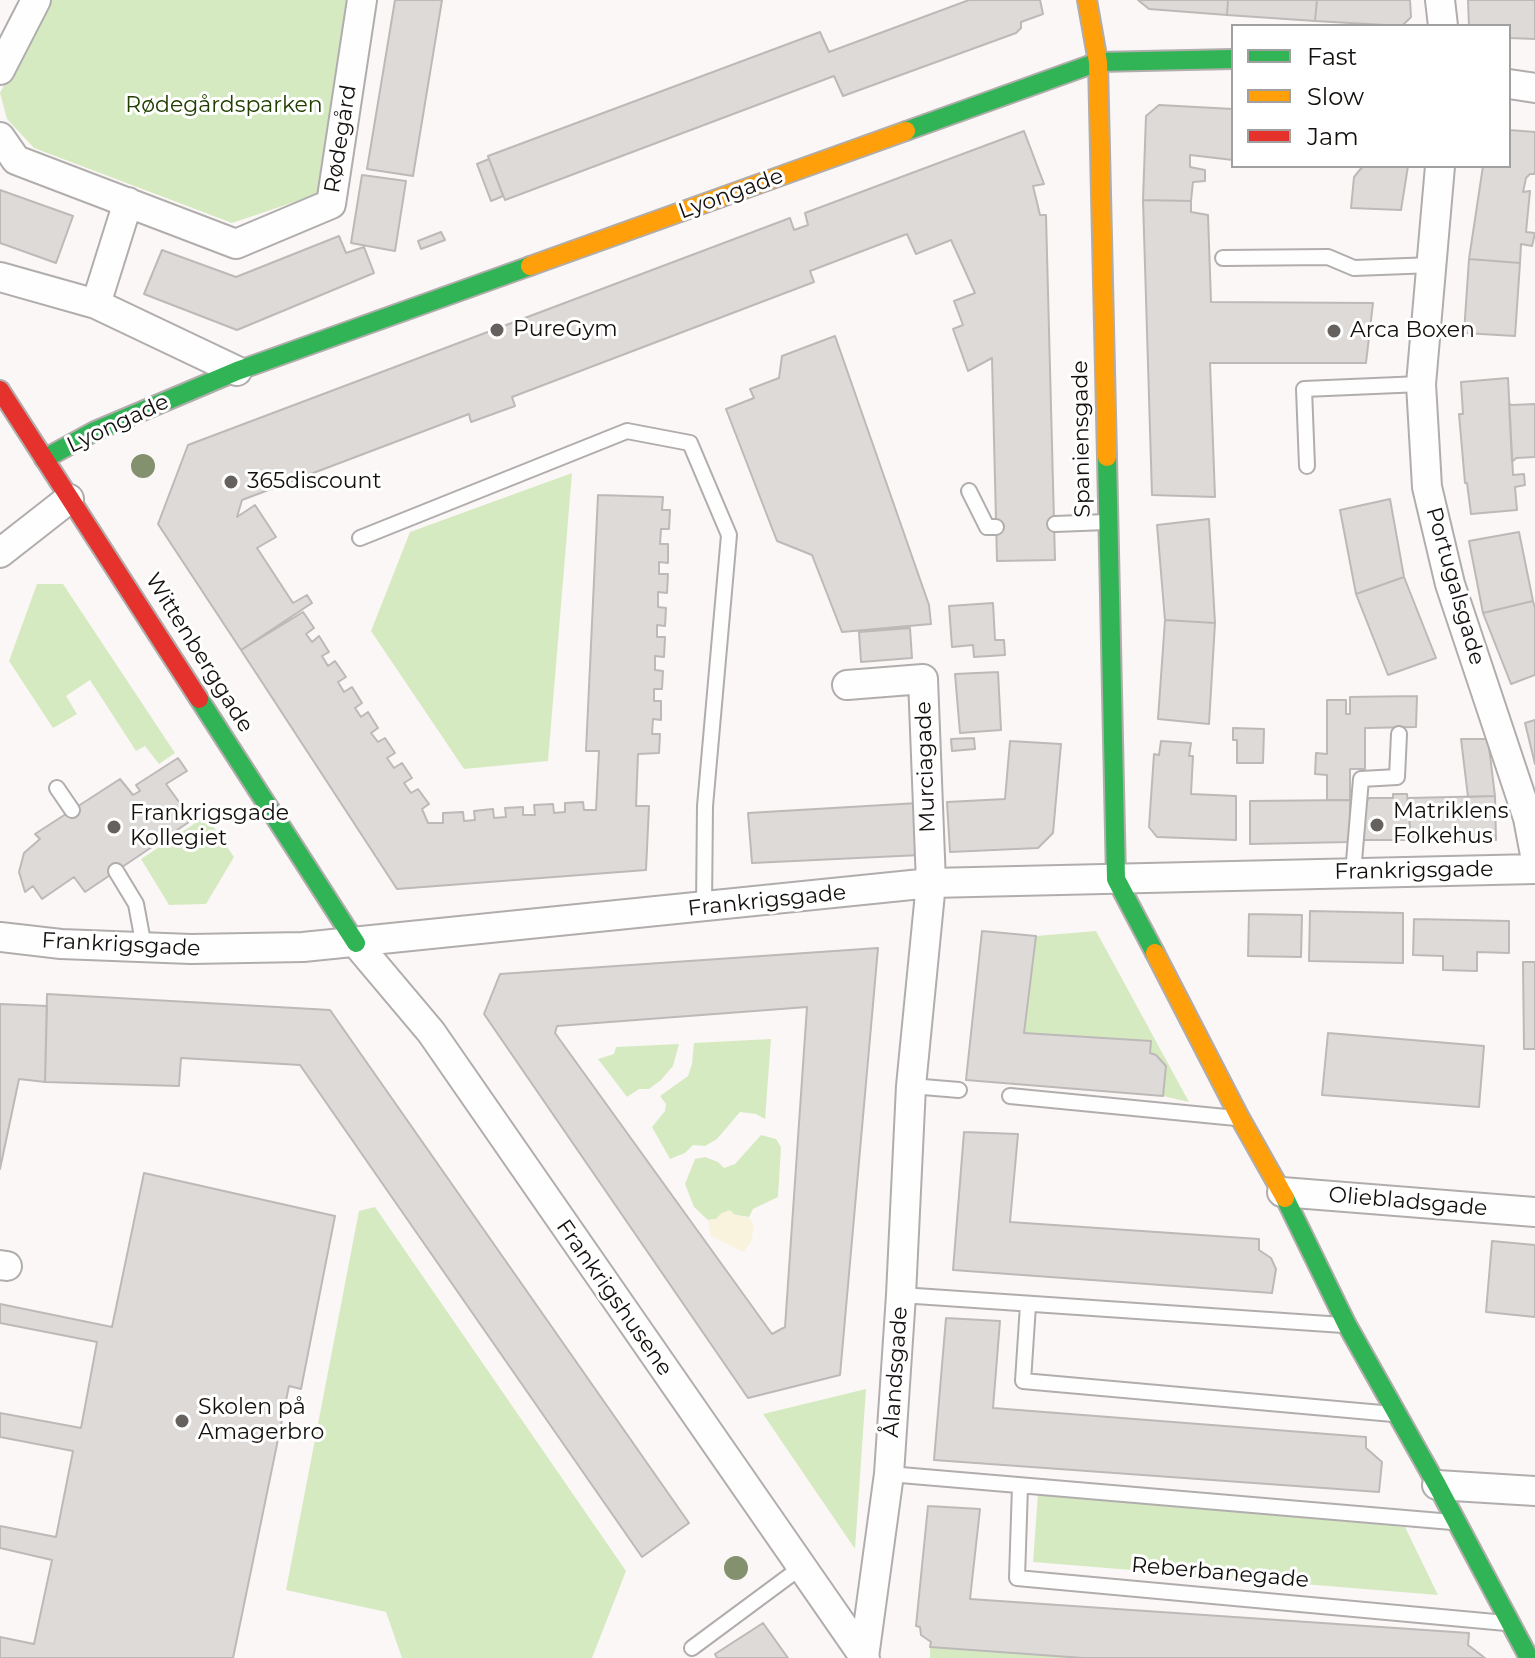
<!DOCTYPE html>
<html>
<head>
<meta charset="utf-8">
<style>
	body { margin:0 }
	#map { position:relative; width:1535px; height:1658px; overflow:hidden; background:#fbf7f6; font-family:Montserrat,sans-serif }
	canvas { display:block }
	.legend { position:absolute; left:1231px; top:24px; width:280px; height:144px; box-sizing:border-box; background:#fff; border:2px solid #a19f9f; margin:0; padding:10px 14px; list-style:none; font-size:24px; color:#14100e }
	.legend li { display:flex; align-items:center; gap:16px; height:40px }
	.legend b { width:40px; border:2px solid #a19f9f }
</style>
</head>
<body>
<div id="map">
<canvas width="1535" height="1658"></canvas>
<ul class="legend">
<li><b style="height:10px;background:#30b455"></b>Fast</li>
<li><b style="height:10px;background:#ff9f0a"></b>Slow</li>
<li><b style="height:10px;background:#e5322d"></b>Jam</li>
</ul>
</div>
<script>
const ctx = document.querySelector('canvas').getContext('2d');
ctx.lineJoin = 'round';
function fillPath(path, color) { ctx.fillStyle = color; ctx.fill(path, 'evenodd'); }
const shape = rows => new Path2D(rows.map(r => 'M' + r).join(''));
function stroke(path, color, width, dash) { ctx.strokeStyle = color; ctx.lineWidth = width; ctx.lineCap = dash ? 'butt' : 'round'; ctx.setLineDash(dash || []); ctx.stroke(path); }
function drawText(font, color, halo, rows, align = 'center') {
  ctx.font = font + ' Montserrat,sans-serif'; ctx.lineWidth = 6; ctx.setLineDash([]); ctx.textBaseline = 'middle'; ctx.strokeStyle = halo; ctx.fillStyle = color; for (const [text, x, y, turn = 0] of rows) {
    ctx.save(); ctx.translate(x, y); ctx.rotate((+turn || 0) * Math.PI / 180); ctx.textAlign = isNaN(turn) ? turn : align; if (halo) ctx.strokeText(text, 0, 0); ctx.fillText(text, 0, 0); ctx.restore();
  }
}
const green = shape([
	[47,0,350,0,318,194,232,223,34,148,7,119,0,93],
	[572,473,548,761,464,769,371,631,410,532],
	[37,584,63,584,175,753,159,764,145,746,136,751,90,680,66,696,77,714,53,728,9,661],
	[206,816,234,857,206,904,169,905,141,859],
	[1096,931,1189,1102,1163,1096,1166,1066,1156,1055,1150,1053,1150,1041,1024,1033,1036,936],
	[771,1039,765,1119,756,1114,740,1112,717,1139,705,1146,693,1145,685,1153,670,1159,652,1127,665,1111,666,1104,660,1096,688,1076,692,1064,694,1043],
	[679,1044,673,1066,661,1080,649,1089,639,1089,627,1097,598,1059,614,1054,616,1047],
	[761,1135,776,1139,781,1147,778,1197,753,1209,749,1217,722,1213,716,1219,708,1220,694,1207,685,1184,695,1159,705,1157,718,1162,724,1168,735,1164],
	[375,1207,626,1571,592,1658,402,1658,386,1612,286,1590,359,1211],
	[866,1389,855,1549,763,1414],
	[1038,1494,1405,1527,1438,1595,1033,1562],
	[930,1647,1083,1658,930,1658]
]);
const sand = shape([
	[730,1210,736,1216,749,1217,754,1226,751,1242,743,1252,711,1236,708,1220,716,1219,722,1213]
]);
const building = shape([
	[395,0,442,0,413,176,367,169,395,0],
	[969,0,1040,0,1043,14,1021,22,1021,28,1016,33,843,96,834,76,505,200,489,159,488,156,820,32,829,52,969,0],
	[1138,0,1228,0,1227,15,1149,9,1138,0],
	[1228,0,1317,0,1315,21,1227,15,1228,0],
	[1317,0,1410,0,1411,17,1402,26,1315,21,1317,0],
	[1468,0,1535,0,1535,39,1509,38,1509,26,1469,26,1468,0],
	[1159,105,1233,109,1233,160,1190,155,1190,167,1205,170,1205,181,1193,182,1191,201,1143,200,1146,116,1159,105],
	[1509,130,1535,132,1535,174,1530,174,1526,178,1523,192,1530,191,1526,232,1535,233,1532,246,1521,244,1520,263,1469,259,1483,166,1509,166,1509,130],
	[1024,131,1044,184,1033,186,1040,215,1046,215,1055,560,997,561,992,358,968,371,953,329,963,325,954,301,975,293,951,240,916,254,907,234,810,271,814,282,512,397,515,406,471,422,469,414,242,500,237,517,255,505,276,537,257,548,293,603,307,595,312,603,241,650,158,524,188,445,790,218,794,230,808,225,805,213,1024,131],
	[489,159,503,196,491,201,477,164,489,159],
	[1363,166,1408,166,1401,210,1351,208,1354,177,1363,166],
	[362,175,406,181,395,251,351,243,362,175],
	[0,190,73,216,56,263,0,243,0,190],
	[1143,200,1191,201,1191,212,1208,215,1211,302,1373,303,1366,363,1210,363,1215,497,1152,495,1143,200],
	[441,232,445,240,421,249,418,241,441,232],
	[339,236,346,253,364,247,374,273,237,330,144,294,162,250,236,277,339,236],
	[1469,259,1520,263,1515,336,1464,333,1469,259],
	[835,336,929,605,931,624,842,632,812,555,777,541,726,409,754,398,750,389,779,378,782,356,835,336],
	[1508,378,1513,475,1524,474,1525,485,1515,487,1517,510,1471,514,1467,483,1465,483,1459,414,1463,414,1461,382,1508,378],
	[1509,403,1511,405,1535,404,1535,457,1516,458,1512,462,1509,403],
	[598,495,663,497,662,510,670,510,669,529,661,529,660,544,668,544,668,563,659,562,659,574,668,574,667,593,658,592,658,607,666,608,665,626,657,625,657,637,665,637,664,657,655,656,655,670,663,671,662,689,654,689,654,701,661,701,661,720,653,719,652,734,660,734,659,753,638,754,636,806,649,806,646,870,397,889,241,650,303,612,314,628,306,634,312,642,319,636,329,652,322,656,328,666,335,661,346,677,338,682,344,692,352,687,362,703,355,708,361,717,368,712,378,728,371,733,378,742,385,738,395,753,387,758,394,768,402,763,412,778,404,783,411,793,418,789,429,804,422,809,428,823,443,823,443,813,463,812,464,821,475,820,474,811,493,809,494,818,506,817,505,808,523,807,523,815,535,815,534,805,553,804,554,813,565,812,565,803,583,802,584,810,596,810,599,751,586,751,598,495],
	[1390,499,1404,577,1356,594,1340,510,1390,499],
	[1209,519,1215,623,1165,620,1157,525,1209,519],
	[1519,532,1533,601,1483,613,1469,541,1519,532],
	[1404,577,1436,658,1388,675,1356,594,1404,577],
	[1533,601,1535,608,1535,675,1511,684,1483,613,1533,601],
	[993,603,995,640,1004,640,1005,655,974,657,973,645,952,647,949,606,993,603],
	[1165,620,1215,623,1209,724,1158,719,1165,620],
	[910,628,912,658,861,662,859,632,910,628],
	[998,672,1001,730,960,733,955,674,998,672],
	[1417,696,1416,727,1365,728,1365,769,1350,769,1350,800,1327,800,1327,775,1315,774,1316,753,1327,754,1327,700,1346,700,1346,714,1350,714,1350,697,1417,696],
	[1535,720,1535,764,1525,723,1535,720],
	[1233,728,1264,729,1263,763,1237,763,1237,740,1233,740,1233,728],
	[974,738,975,749,952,751,951,739,974,738],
	[1461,739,1488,739,1495,796,1468,797,1461,739],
	[1010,741,1061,744,1053,833,1038,848,950,852,947,802,1005,799,1010,741],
	[1161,741,1191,743,1189,756,1193,756,1191,794,1236,796,1236,840,1157,837,1149,827,1154,754,1159,755,1161,741],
	[178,758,187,771,166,784,192,820,85,892,74,877,42,899,33,886,25,892,19,872,24,853,40,839,35,834,120,779,133,795,140,791,136,785,178,758],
	[1393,794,1407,794,1411,840,1363,840,1365,804,1369,798,1393,798,1393,794],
	[1495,796,1496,840,1411,840,1408,798,1495,796],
	[1350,800,1350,842,1250,844,1250,801,1350,800],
	[918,803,921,855,752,863,748,813,918,803],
	[1310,911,1403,913,1403,963,1309,961,1310,911],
	[1249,914,1302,915,1301,957,1248,956,1249,914],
	[1414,919,1509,921,1509,953,1477,952,1477,971,1443,970,1443,956,1413,955,1414,919],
	[982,931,1036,936,1024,1033,1151,1041,1150,1053,1156,1055,1166,1066,1163,1096,966,1080,982,931],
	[878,948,840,1375,748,1398,484,1014,500,974,878,948],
	[807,1007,785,1327,772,1334,555,1033,557,1026,807,1007],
	[1523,962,1535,962,1535,1049,1524,1049,1523,962],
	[47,994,330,1010,689,1523,642,1557,300,1065,181,1058,179,1086,45,1082,47,994],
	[0,1004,47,1006,45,1082,19,1079,0,1169,0,1004],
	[1328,1033,1484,1046,1479,1107,1322,1095,1328,1033],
	[964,1132,1018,1134,1010,1222,1259,1239,1259,1250,1271,1258,1276,1269,1272,1293,953,1270,964,1132],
	[144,1173,335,1216,301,1389,289,1386,233,1658,0,1658,0,1637,34,1644,52,1560,0,1548,0,1526,56,1537,73,1451,0,1437,0,1413,81,1428,97,1342,0,1323,0,1304,112,1327,144,1173],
	[1492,1241,1535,1245,1535,1317,1486,1312,1492,1241],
	[946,1318,1000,1321,993,1408,1366,1437,1366,1448,1382,1462,1379,1492,934,1460,946,1318],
	[928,1506,980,1509,970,1599,1469,1633,1468,1645,1485,1658,1083,1658,930,1647,931,1642,921,1635,920,1627,916,1626,928,1506],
	[763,1623,788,1658,717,1658,715,1654,763,1623]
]);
const lane = shape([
	[1223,258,1328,257,1354,268,1433,265],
	[1307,466,1304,389,1421,384],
	[969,491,987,527,996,527],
	[1055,524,1106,522],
	[360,538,627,431,690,443,729,535,705,806,704,907],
	[57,788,72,810],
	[116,871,136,904,144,947],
	[1353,873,1361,779,1397,777,1399,734],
	[911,1086,959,1090],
	[1010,1096,1236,1118],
	[901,1295,1343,1325],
	[1028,1305,1023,1381,1393,1414],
	[889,1474,1452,1522],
	[1020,1486,1017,1578,1506,1623],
	[692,1648,800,1568]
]);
const street = shape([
	[1440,0,1443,26],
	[0,70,36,0],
	[1509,84,1535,88],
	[0,137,16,160,236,244,331,204,362,0],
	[1440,166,1421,384,1427,487,1450,584,1528,818,1535,855],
	[0,277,96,304,237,371],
	[96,304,128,202],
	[0,553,69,499],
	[847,685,923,679,931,883,911,1086,901,1295,889,1474,864,1657],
	[0,937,61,944,191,949,303,947,931,883,1535,869],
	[356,943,431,1032,865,1658],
	[1282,1192,1535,1212],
	[0,1265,7,1266],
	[1437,1485,1535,1491]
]);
const fast = shape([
	[906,131,1098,62,1233,59],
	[1107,457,1116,879,1155,953],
	[44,459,95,431,237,371,530,266],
	[199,699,356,943],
	[1285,1198,1347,1325,1437,1485,1529,1658]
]);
const slow = shape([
	[1087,0,1098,62,1107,457],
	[530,266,906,131],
	[1155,953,1240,1118,1285,1198]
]);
const jam = shape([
	[0,390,199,699]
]);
const trees = [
	[143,466],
	[736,1568]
];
const markers = [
	[497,330,8,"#65615f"],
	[1334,331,8,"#65615f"],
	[231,482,8,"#65615f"],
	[1377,825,8,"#65615f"],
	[114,827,8,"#65615f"],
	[182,1421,8,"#65615f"]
];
const parkNames = [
	["Rødegårdsparken",224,106]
];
const streetNames = [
	["Rødegård",341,139,-81],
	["Lyongade",731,194,-20],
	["Lyongade",118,424,-25],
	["Spaniensgade",1082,439,-91],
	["Portugalsgade",1455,586,74],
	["Wittenberggade",199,653,58],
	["Murciagade",926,767,-92],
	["Frankrigsgade",1414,871,-1],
	["Frankrigsgade",767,901,-6],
	["Frankrigsgade",121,945,3],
	["Oliebladsgade",1408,1202,5],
	["Frankrigshusene",614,1298,55],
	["Ålandsgade",896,1372,-86],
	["Reberbanegade",1220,1573,5]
];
const poiNames = [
	["PureGym",513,330],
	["Arca Boxen",1350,331],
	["365discount",247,482],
	["Matriklens",1393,812],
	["Folkehus",1393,837],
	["Frankrigsgade",130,814],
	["Kollegiet",130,839],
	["Skolen på",198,1408],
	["Amagerbro",198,1433]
];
fillPath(green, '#d6eac2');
fillPath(sand, '#f9f2dd');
fillPath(building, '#dedad8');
stroke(building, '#bdb9b8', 2);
stroke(lane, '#b1adac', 18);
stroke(street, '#b1adac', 32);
stroke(fast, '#b1adac', 22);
stroke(slow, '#b1adac', 22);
stroke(jam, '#b1adac', 22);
stroke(lane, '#fefefe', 14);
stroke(street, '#fefefe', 28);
stroke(fast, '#30b455', 18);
stroke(slow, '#ff9f0a', 18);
stroke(jam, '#e5322d', 18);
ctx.fillStyle = '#83916f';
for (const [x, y] of trees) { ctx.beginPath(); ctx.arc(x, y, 12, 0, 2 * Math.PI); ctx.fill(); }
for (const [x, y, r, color] of markers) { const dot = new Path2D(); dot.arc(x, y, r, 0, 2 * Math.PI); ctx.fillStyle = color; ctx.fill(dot); stroke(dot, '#fff', 3); }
drawText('22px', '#213e00', '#fff', parkNames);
drawText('22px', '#14100e', '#fff', streetNames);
drawText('22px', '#14100e', '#fff', poiNames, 'left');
</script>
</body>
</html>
